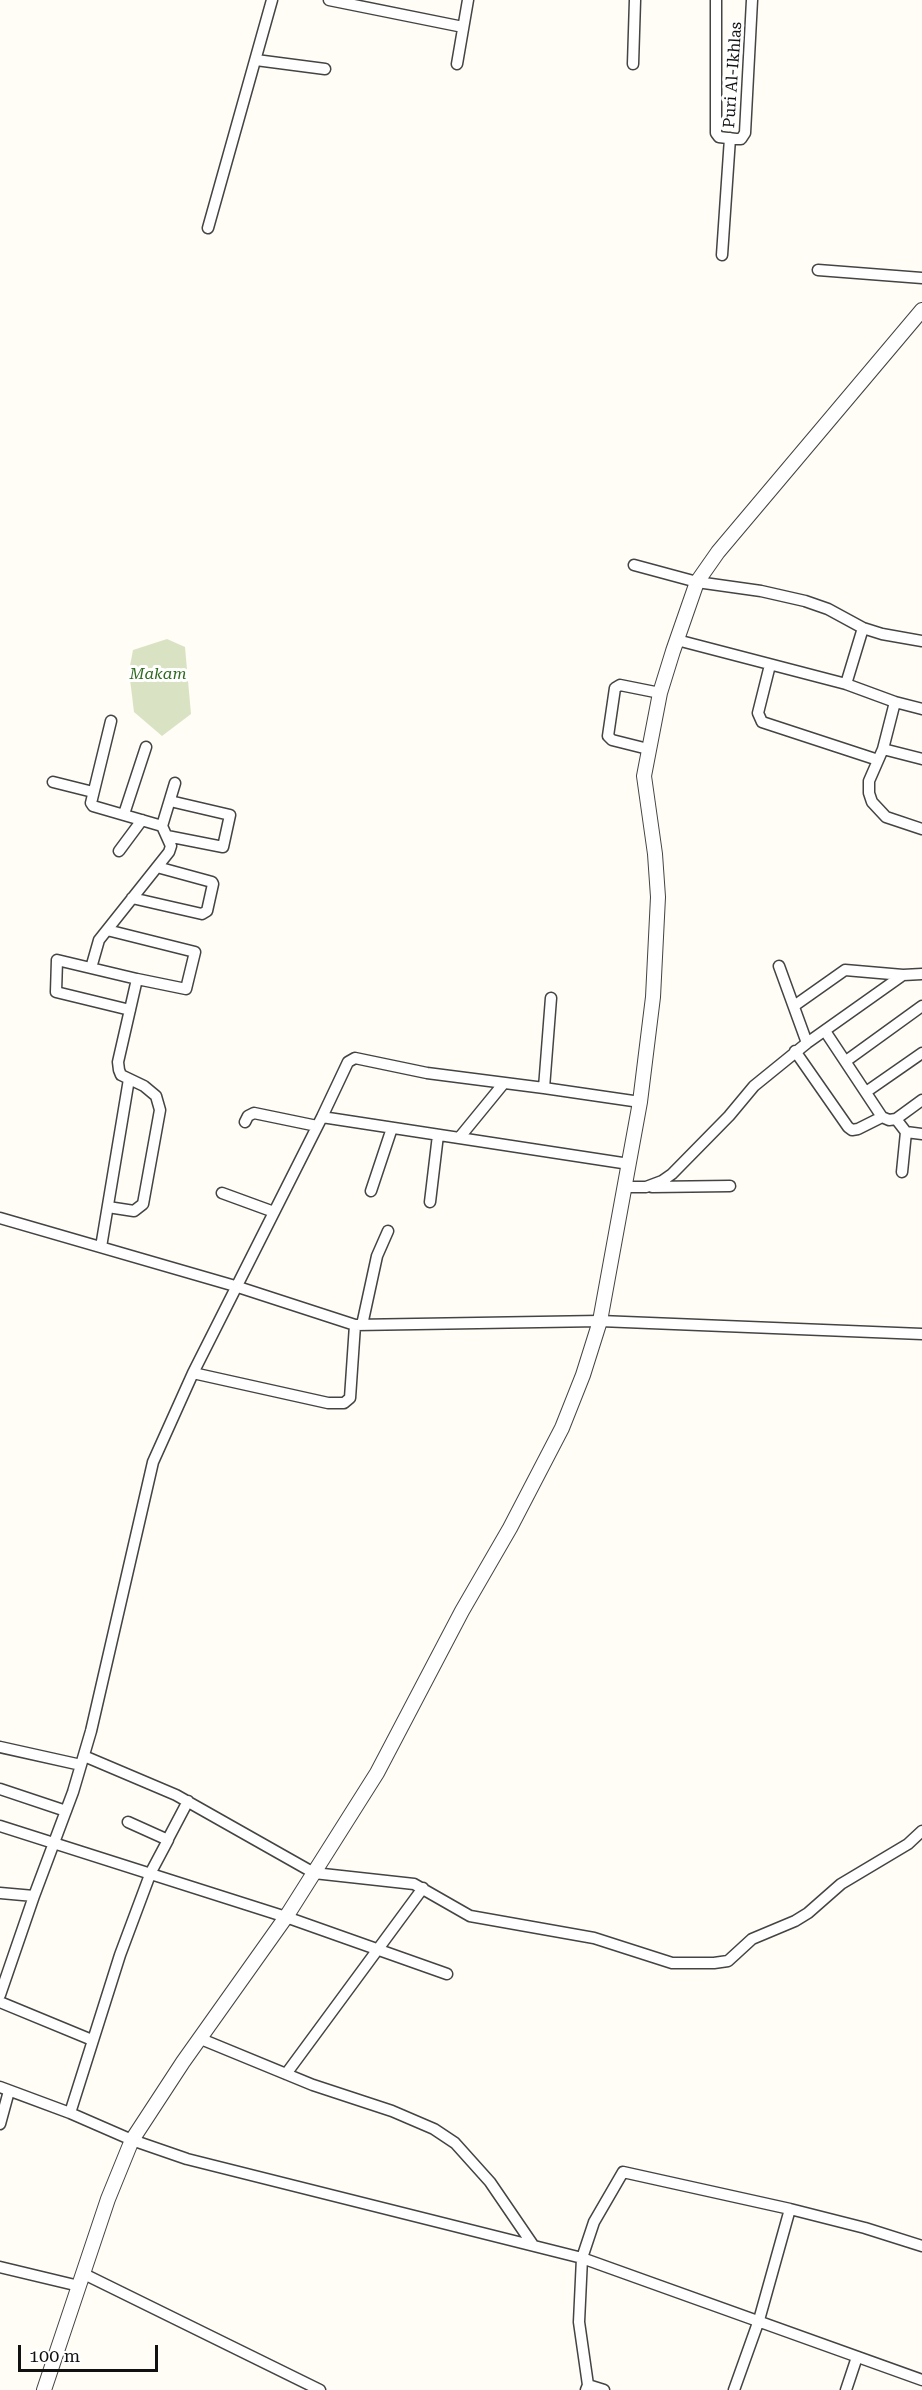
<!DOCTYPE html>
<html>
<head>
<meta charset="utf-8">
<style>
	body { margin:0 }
	#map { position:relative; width:922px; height:2390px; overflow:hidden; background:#fffdf5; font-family:"Roboto Serif",serif }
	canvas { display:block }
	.scale { position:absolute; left:18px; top:2345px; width:140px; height:27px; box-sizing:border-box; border:3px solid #111; border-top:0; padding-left:8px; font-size:18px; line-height:21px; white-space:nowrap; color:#111; -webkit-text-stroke:4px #fff; paint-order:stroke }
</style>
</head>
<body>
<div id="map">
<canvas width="922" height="2390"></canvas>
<div class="scale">100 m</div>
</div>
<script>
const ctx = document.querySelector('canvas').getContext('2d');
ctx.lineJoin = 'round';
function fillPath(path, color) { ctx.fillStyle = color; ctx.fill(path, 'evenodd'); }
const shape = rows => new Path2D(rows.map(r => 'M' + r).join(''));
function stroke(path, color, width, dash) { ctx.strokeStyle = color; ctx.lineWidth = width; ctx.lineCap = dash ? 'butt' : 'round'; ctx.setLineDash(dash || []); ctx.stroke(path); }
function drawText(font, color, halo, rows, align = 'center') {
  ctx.font = font + ' "Roboto Serif",serif'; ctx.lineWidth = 6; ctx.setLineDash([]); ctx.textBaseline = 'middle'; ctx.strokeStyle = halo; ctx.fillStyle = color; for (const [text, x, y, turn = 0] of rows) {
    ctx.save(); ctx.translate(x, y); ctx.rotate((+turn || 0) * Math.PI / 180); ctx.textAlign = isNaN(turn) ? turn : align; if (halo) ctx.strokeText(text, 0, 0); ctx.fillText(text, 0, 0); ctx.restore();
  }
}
const cemetery = shape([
	[167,639,185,647,191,714,162,736,134,712,129,671,133,650]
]);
const minor = shape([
	[329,0,463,27],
	[716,0,716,133,719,137,736,139,741,139,745,133,752,0],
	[256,60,325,69],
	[457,64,468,0],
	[633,64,635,0],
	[208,228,272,0],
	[722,255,730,138],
	[818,270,922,278],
	[634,565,697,582,761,591,805,601,828,609,863,628,882,634,922,641],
	[677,640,846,684,895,702,922,709],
	[770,665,758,713,762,722,878,760],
	[846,684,863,628],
	[895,702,883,749,869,781,869,793,872,802,886,817,922,829],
	[648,749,612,740,608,736,615,688,620,685,660,693],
	[883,749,922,759],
	[53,782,93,792],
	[124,814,146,747],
	[162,826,175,783],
	[167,836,223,847,230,815,170,801],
	[119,851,142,820],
	[132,898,202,914,207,911,213,884,212,882,157,867],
	[107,930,195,952,186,989,137,979],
	[779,966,807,1043],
	[91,968,99,940,169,852,171,846,162,826,93,806,91,803,111,721],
	[794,1006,845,970,903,975,922,974],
	[825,1031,882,1117,889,1120,896,1119,906,1132,922,1134],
	[795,1051,848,1127,852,1130,858,1129,882,1117],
	[846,1061,922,1006],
	[544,1088,551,998],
	[866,1092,922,1053],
	[322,1117,629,1164],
	[896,1119,922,1100],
	[245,1122,248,1116,254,1113,317,1126],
	[459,1138,504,1083],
	[902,1172,906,1132],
	[626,1187,646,1187,662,1181,672,1174,729,1116,754,1086,807,1043,903,975],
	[652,1187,730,1186],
	[371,1191,392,1128],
	[222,1193,274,1212],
	[430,1202,438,1135],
	[108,1207,134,1211,143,1204,160,1110,156,1096,144,1086,121,1075,119,1070,118,1062,137,979,57,960,56,992,130,1010],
	[0,1218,235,1286,355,1325,600,1321,922,1334],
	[101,1247,129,1079],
	[362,1325,377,1256,388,1231],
	[193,1373,328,1403,344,1403,350,1398,355,1325],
	[0,1747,81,1765],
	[84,1756,176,1795,314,1873,414,1884,470,1916,594,1938,672,1963,714,1963,728,1961,752,1939,795,1921,808,1913,841,1884,908,1844,922,1831],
	[0,1789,66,1811],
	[0,1826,286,1917,447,1974],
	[168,1839,188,1801],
	[0,1893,34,1896],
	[0,1995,34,1896,73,1792,91,1731,153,1462,193,1373,322,1117,348,1062,355,1058,427,1073,544,1088,640,1102],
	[0,2002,92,2040],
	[201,2039,313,2085,392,2111,434,2129,455,2143,490,2182,533,2245],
	[286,2074,423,1888],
	[0,2087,70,2113,132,2140,187,2159,582,2258,922,2380],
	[70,2113,120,1955,151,1872,168,1840,128,1822],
	[0,2124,9,2091],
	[0,2267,79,2286],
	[84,2274,320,2390],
	[588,2385,604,2390],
	[586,2390,588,2385,579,2322,582,2258,594,2222,623,2172,790,2209,865,2228,922,2246],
	[734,2390,759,2320,790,2209],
	[846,2390,857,2357]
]);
const tertiary = shape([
	[44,2390,108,2199,132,2140,183,2062,286,1917,377,1773,462,1611,510,1528,562,1428,583,1375,600,1321,640,1102,653,997,658,897,655,854,644,776,660,693,673,651,697,582,718,552,922,310]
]);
const streetNames = [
	["Puri Al-Ikhlas",733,75,-86]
];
const parkNames = [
	["Makam",158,674]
];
fillPath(cemetery, '#d9e3c4');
stroke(minor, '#444', 13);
stroke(tertiary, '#444', 16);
stroke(minor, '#fff', 10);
stroke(tertiary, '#fff', 14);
drawText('16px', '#111', '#fff', streetNames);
drawText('italic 16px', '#2f6b1f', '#fff', parkNames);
</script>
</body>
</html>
